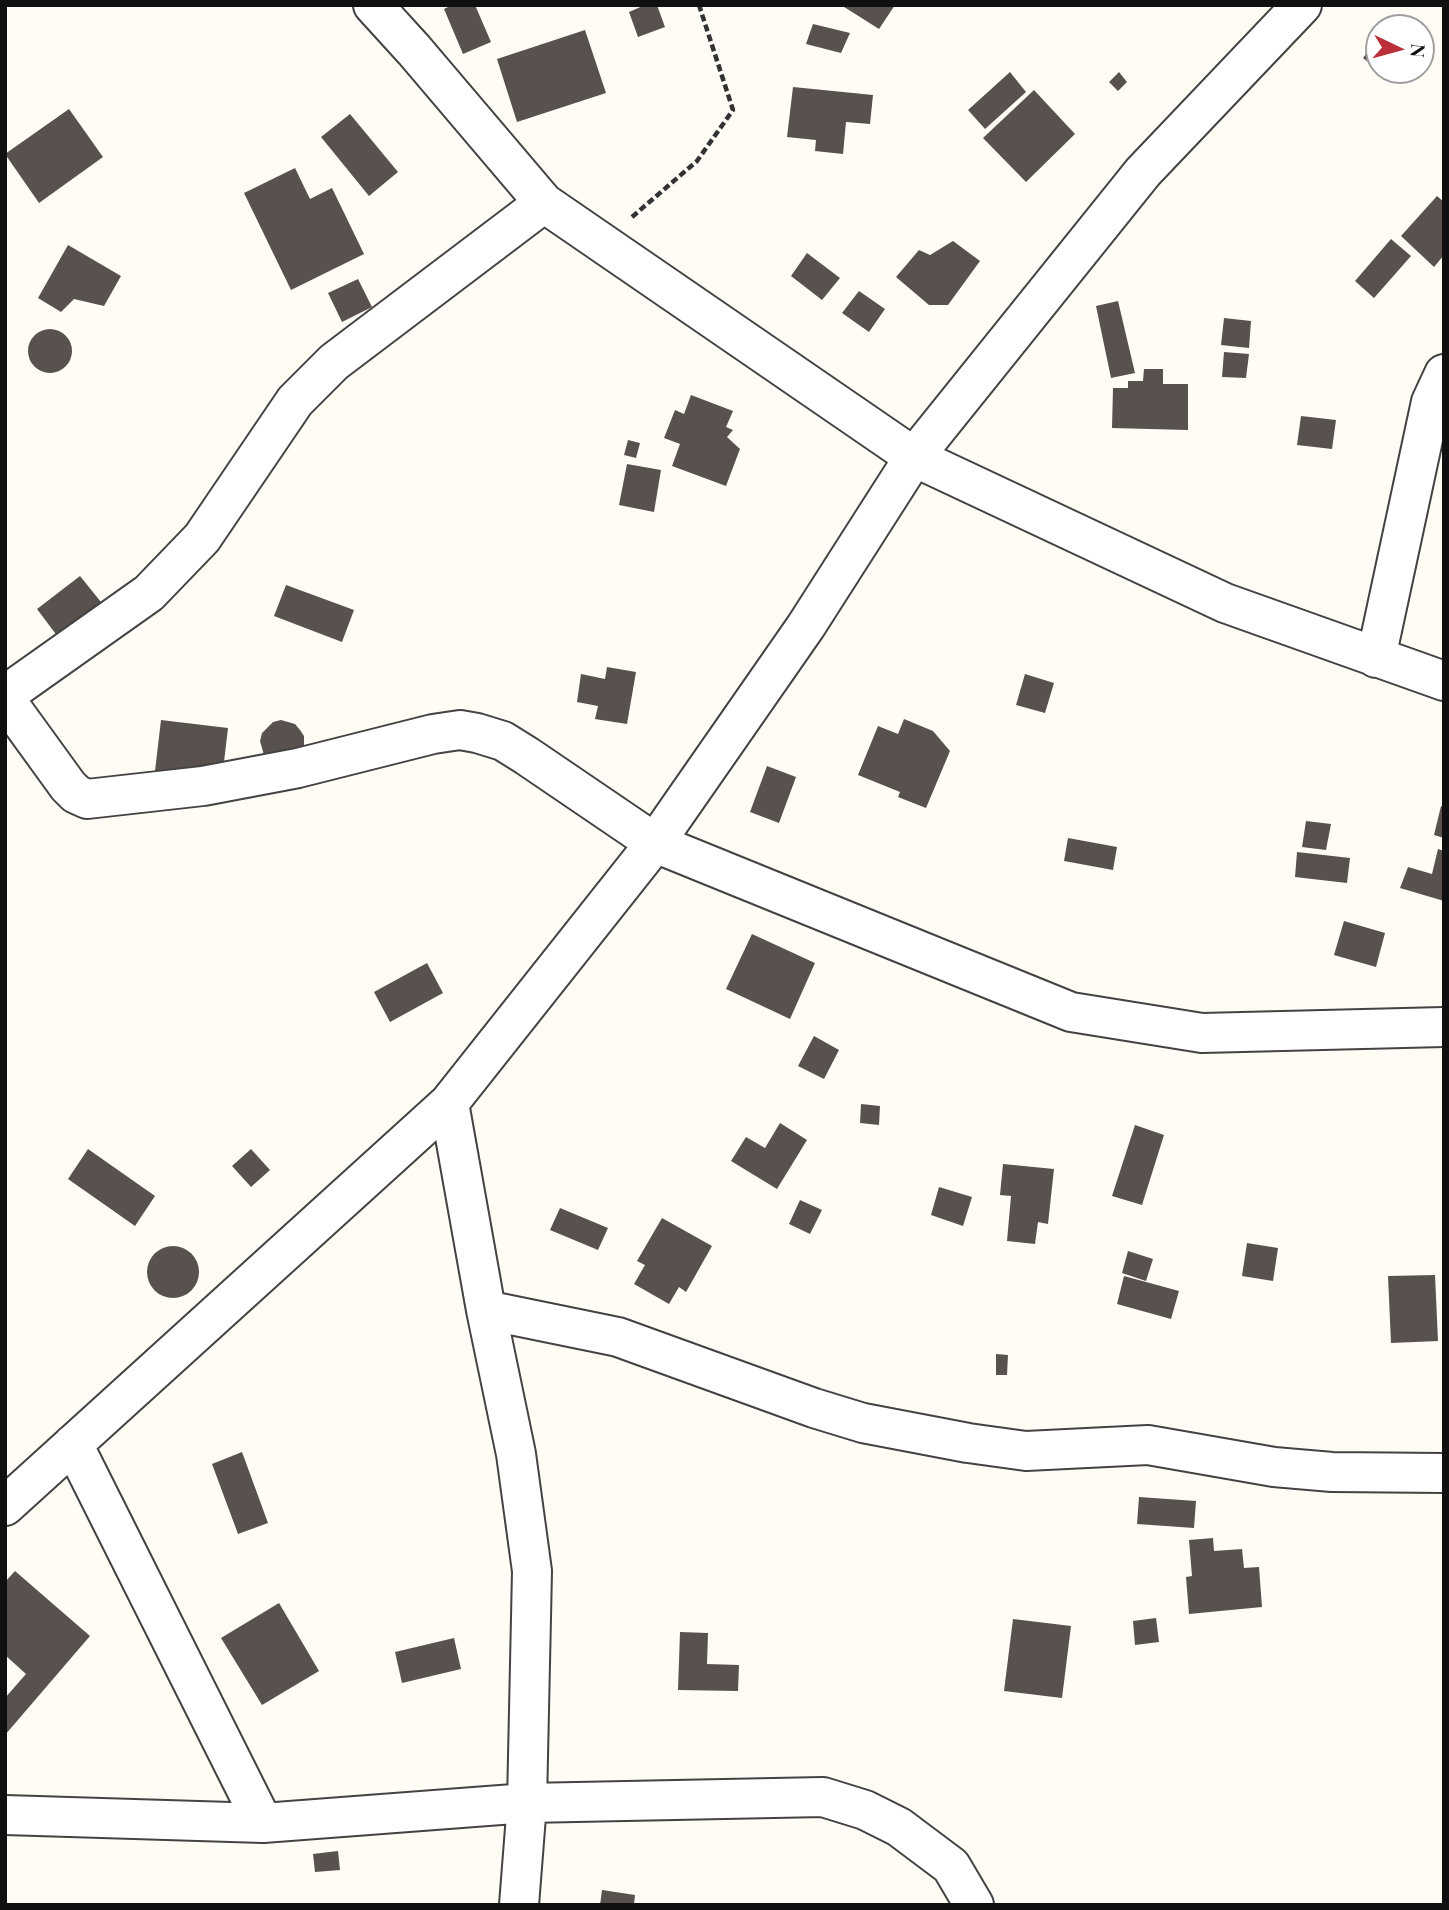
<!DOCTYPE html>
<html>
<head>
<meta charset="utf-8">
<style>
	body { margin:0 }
	#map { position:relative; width:1449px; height:1910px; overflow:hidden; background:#fefcf4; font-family:"Playfair Display",serif }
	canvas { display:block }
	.frame { position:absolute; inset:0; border:7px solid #101010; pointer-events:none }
	.north { position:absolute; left:1365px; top:14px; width:70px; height:70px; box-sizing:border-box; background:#fff; border:2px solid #9f9f9f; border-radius:50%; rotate:95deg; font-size:19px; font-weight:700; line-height:28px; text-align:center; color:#101010 }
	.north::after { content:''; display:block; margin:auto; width:24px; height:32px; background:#ba2f38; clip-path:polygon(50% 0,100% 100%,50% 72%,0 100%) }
</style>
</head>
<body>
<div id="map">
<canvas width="1449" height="1910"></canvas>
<div class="frame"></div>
<div class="north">N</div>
</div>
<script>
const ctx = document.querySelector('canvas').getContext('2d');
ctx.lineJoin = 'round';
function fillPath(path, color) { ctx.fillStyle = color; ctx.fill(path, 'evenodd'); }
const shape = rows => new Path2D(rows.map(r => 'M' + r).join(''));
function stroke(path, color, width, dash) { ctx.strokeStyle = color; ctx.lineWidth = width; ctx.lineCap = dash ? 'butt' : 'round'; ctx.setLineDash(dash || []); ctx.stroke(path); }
const building = shape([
	[452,5,475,5,491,42,463,54,444,9],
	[645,5,657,5,665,27,638,37,629,12],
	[841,5,895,5,879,29],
	[813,24,850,33,841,53,806,44],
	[585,30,606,93,517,122,497,59],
	[1379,36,1379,70,1363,58],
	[1010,72,1026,92,985,129,968,110],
	[1119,72,1127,82,1118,91,1109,82],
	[793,87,873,95,870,124,846,122,843,154,815,151,816,140,787,137],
	[1034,90,1075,134,1026,182,983,138],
	[69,109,103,157,39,203,5,154],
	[350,114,398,172,369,196,321,137],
	[295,168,310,199,332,188,364,254,291,290,244,193],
	[1437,196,1444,202,1444,255,1434,267,1401,236],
	[1391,239,1411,256,1374,298,1355,281],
	[953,241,980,261,948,305,929,305,896,277,919,250,930,255],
	[68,245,121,276,104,306,74,299,61,312,38,298],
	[807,253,840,278,822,300,791,276],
	[358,279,372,307,342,322,328,293],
	[859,291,885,309,869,332,842,313],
	[1118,301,1135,373,1111,378,1096,306],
	[1224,318,1251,321,1249,348,1221,345],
	'28 351a22 22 0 1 1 44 0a22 22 0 1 1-44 0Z',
	[1224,352,1249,354,1246,378,1222,377],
	[1144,369,1163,369,1163,384,1188,384,1188,430,1112,428,1113,388,1128,388,1128,381,1143,381],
	[691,395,733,411,726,427,733,430,727,437,740,449,726,486,672,466,680,444,664,438,675,410,684,414],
	[1301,416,1336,420,1332,449,1297,445],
	[628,440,640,443,636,458,624,455],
	[627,464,661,470,654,512,619,505],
	[80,576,105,607,61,641,37,609],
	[286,585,354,610,342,642,274,616],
	[607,667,636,672,627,724,595,719,598,706,577,702,581,674,605,679],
	[1025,674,1054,683,1045,713,1016,705],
	[904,719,933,731,950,751,926,808,898,797,900,792,858,775,878,726,898,734],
	[161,720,228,728,222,779,155,771],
	[281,720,295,724,300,730,304,736,304,749,264,755,260,741,262,733,273,722],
	[767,766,796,777,779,823,750,812],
	[1441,806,1444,807,1444,838,1434,835],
	[1306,821,1331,824,1326,850,1302,847],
	[1068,838,1117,847,1113,870,1064,861],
	[1438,849,1444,851,1444,901,1400,888,1408,867,1432,874],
	[1297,852,1350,858,1347,883,1295,877],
	[1344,921,1385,933,1376,967,1334,955],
	[752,934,815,963,790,1019,726,989],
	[427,963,443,993,390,1022,374,992],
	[814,1036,839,1050,824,1079,798,1066],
	[861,1104,880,1106,879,1125,860,1123],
	[780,1123,807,1140,777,1189,731,1161,746,1137,765,1148],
	[1135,1125,1164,1135,1142,1205,1112,1196],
	[88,1149,155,1196,135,1226,68,1179],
	[251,1149,270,1170,251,1187,232,1166],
	[1003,1164,1054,1169,1048,1224,1038,1222,1035,1244,1007,1241,1011,1196,1000,1195],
	[939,1187,972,1197,963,1226,931,1215],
	[800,1200,822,1210,810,1234,789,1224],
	[560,1208,608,1228,598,1250,550,1230],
	[662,1218,712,1246,686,1292,679,1287,669,1304,634,1284,645,1265,637,1261],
	[1247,1243,1278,1248,1273,1281,1242,1276],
	'147 1272a26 26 0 1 1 52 0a26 26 0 1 1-52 0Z',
	[1128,1251,1153,1259,1146,1281,1122,1273],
	[1435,1275,1438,1341,1391,1343,1388,1276],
	[1124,1276,1179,1291,1171,1319,1117,1304],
	[996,1354,1008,1355,1007,1375,996,1375],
	[242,1452,268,1523,238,1534,212,1464],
	[1139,1497,1196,1501,1194,1528,1137,1524],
	[1213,1538,1214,1551,1242,1549,1244,1568,1259,1567,1262,1607,1189,1614,1186,1577,1192,1576,1189,1540],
	[15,1571,90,1636,5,1735,5,1698,26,1674,5,1655,5,1582],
	[279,1603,319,1671,262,1705,221,1638],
	[1156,1618,1159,1642,1135,1645,1133,1621],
	[1013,1619,1071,1626,1062,1698,1004,1691],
	[680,1632,708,1633,707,1664,739,1665,738,1691,678,1690],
	[454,1638,461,1669,402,1683,395,1652],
	[338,1851,340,1870,315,1872,313,1854],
	[602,1890,635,1895,634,1905,600,1905]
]);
const path = shape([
	[632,217,697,161,733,110,699,5]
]);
const minor = shape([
	[373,5,414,50,544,203,914,457,1225,603,1444,681],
	[1376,658,1431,402,1444,374],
	[5,695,149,593,202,538,295,401,334,362,544,203],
	[5,699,68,786,76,794,87,799,203,786,298,768,433,734,460,730,477,733,503,741,527,756,655,843,1071,1012,1202,1033,1444,1027],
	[449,1103,486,1310,516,1454,532,1571,527,1803,519,1905],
	[486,1310,618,1337,814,1408,863,1423,968,1443,1026,1451,1148,1445,1274,1467,1332,1472,1444,1473],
	[73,1444,263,1823],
	[5,1506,449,1103,655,843,806,626,914,457,1143,172,1302,5],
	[5,1815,263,1823,527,1803,823,1797,865,1810,899,1827,951,1866,974,1905]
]);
fillPath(building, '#59514d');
stroke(minor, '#434343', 42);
stroke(path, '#323232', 4.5, [7, 3.5]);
stroke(minor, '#fff', 38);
</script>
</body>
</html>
